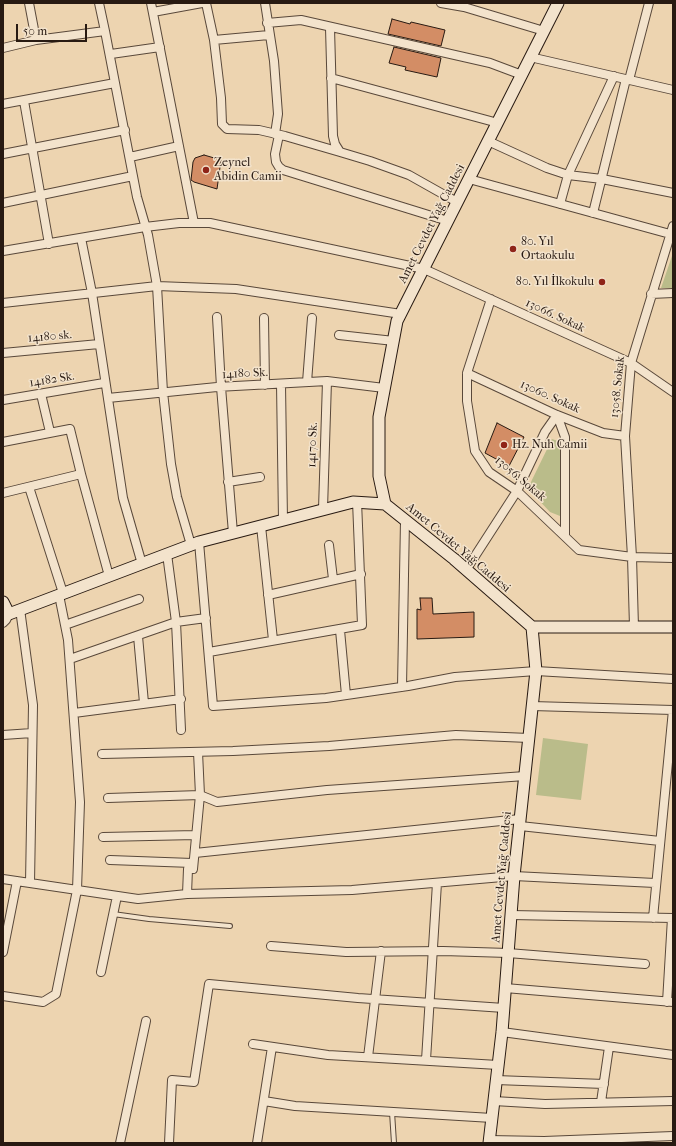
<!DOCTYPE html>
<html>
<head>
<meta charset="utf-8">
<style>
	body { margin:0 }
	#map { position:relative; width:676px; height:1146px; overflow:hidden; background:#edd4b0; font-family:"IM FELL French Canon",serif }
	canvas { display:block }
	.frame { position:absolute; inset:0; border:4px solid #281a12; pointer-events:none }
	.scale { position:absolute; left:16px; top:24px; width:71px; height:18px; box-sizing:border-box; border:2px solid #281a12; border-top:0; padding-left:5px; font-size:12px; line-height:14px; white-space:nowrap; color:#281a12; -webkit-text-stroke:3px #f3e3cc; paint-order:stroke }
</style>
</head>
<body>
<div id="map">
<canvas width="676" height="1146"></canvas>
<div class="frame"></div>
<div class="scale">50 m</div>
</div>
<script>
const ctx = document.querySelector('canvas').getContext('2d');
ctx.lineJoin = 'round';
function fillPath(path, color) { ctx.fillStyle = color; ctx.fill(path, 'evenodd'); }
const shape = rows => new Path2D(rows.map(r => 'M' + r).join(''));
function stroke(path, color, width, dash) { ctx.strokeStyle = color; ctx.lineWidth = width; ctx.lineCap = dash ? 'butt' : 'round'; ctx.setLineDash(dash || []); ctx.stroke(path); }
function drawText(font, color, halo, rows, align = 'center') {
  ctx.font = font + ' "IM FELL French Canon",serif'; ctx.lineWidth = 3; ctx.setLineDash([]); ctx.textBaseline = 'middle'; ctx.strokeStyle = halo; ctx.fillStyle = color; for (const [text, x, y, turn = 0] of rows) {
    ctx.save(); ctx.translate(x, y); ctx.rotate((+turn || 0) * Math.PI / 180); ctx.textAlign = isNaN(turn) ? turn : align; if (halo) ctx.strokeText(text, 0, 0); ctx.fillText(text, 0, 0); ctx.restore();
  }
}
const green = shape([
	[673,253,673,288,661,288],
	[552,439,558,441,561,447,560,516,550,512,532,493,529,486],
	[543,738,588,744,581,800,536,795]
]);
const building = shape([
	[392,19,410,24,411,22,445,30,441,46,388,34,392,19],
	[394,47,441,58,437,77,405,70,406,67,389,63,394,47],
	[204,155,221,160,217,189,194,182,191,180,193,162,195,158,204,155],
	[497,423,524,437,509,466,485,453,497,423],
	[420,598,432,598,433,614,474,612,474,637,417,639,417,609,421,610,420,598]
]);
const lane = shape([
	[113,914,149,919,230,926],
	[392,1112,394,1143]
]);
const street = shape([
	[29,3,36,40],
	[99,3,105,31],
	[151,3,194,223],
	[206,3,214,40,221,98,222,124,227,129,259,130,285,136,340,152],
	[265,3,274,61,278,114,275,134],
	[441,3,464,7,544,31],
	[153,12,202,3],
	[267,23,301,20,490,63,522,75],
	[330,28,333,136,335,144,340,152,370,161,409,175,457,202],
	[214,40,269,35],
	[3,48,36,40,105,31,137,197,148,235,157,286,163,392,171,464,177,497,191,545],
	[111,54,160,47],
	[530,57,673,90],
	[331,78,498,123],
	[629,80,649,3],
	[24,101,49,244],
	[3,104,115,83],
	[279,135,275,154,276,162,279,167,283,170,448,221],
	[488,141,547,168,568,175,602,179,673,193],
	[3,154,125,130],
	[130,157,179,146],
	[469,179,670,234],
	[3,203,133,176],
	[560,204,568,175,614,76],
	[593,213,626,79],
	[81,238,92,293,123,498,142,564],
	[3,251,145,227,179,223,210,223,424,269,631,363,673,392],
	[651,294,673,293],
	[491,299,467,373,467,401,475,451,489,472,517,491,579,550,632,557,673,558],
	[3,303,157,286,236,289,401,314],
	[217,317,221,387,233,533],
	[264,318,265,385],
	[339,335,394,341],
	[3,353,99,344],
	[467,373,557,415,603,433,625,436],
	[307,382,312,318],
	[281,384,283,520],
	[41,394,50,432],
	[108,398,217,387,327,381,384,388],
	[3,400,104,383],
	[557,415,565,437,565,535],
	[3,442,70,429,81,474,109,576],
	[228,482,260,477],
	[29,487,63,593],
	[3,493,81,474],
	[323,509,327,381],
	[261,526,273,640],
	[199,542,213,706,326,698,408,686,455,677,536,671,673,679],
	[329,545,333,579],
	[167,554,176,622,181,730],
	[466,570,517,491,545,432,557,415],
	[268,595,361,574],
	[20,609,33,705,30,883],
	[3,623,6,620,9,614],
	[65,625,139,599],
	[634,627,632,557,625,436,631,363,673,226],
	[340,630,346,695],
	[138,636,144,703],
	[209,652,362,625,357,501],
	[70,659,176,622,206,618],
	[402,687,405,520],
	[532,706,673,710],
	[74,713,181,699],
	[3,735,32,733],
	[102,754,233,751,329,746,456,735,529,738],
	[108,798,200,795,217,802,327,790,525,776],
	[520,826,660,841],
	[103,837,196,835],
	[195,853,520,819],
	[110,860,192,863],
	[3,879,138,899,187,894,352,890,514,876,655,883],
	[187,894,188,869,193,869,200,795,198,752],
	[511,915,673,918],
	[653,918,673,710],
	[271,946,346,952,443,951,508,953,645,964],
	[3,952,17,881],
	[101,972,117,896],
	[505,988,673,1002],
	[3,996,43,1002,56,994,77,890,80,802,68,640,59,595],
	[667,1002,672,918],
	[502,1032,673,1055],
	[253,1044,328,1055,498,1065],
	[368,1057,381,951],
	[426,1060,437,883],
	[496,1080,604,1084],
	[264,1101,295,1106,492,1118],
	[494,1101,545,1104,673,1101],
	[601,1102,609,1047],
	[489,1140,544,1141,673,1136],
	[120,1143,146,1021],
	[169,1143,172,1080,194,1082,209,984,358,998,504,1008],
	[257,1143,272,1047]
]);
const secondary = shape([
	[3,602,9,614,199,542,353,502,385,504],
	[532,627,673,627],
	[489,1143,502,1032,514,876,536,671,532,627,454,559,385,504,379,476,379,417,397,321,558,3]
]);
const markers = [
	[206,170,4,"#8f2418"],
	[513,249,4,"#8f2418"],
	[602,282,4,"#8f2418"],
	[504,445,4,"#8f2418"]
];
const poiNames = [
	["Zeynel",214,163],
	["Abidin Camii",214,177],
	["80. Yıl",521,242],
	["Ortaokulu",521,256],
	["80. Yıl İlkokulu",594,282,"right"],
	["Hz. Nuh Camii",512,445]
];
const streetNames = [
	["Amet Cevdet Yağ Caddesi",432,224,-63],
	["13066. Sokak",555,316,25],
	["14180 sk.",50,337,-5],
	["14180 Sk.",245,374,-3],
	["14182 Sk.",52,380,-9],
	["13058. Sokak",618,387,-84],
	["13060. Sokak",550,397,24],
	["14170 Sk.",313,445,-88],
	["13056. Sokak",520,479,40],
	["Amet Cevdet Yağ Caddesi",458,548,40],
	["Amet Cevdet Yağ Caddesi",502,877,-85]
];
fillPath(green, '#babc8a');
fillPath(building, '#d38d65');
stroke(building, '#281a12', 1);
stroke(lane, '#59483a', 6);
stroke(street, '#59483a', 10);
stroke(secondary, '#281a12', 13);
stroke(lane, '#f3e3cc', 4);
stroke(street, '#f3e3cc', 8);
stroke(secondary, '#f3e3cc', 11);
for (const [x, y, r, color] of markers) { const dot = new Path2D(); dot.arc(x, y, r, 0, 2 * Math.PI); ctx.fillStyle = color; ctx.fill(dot); stroke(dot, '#f3e3cc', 1.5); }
drawText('12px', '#281a12', '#f3e3cc', poiNames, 'left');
drawText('12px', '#281a12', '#f3e3cc', streetNames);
</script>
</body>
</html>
